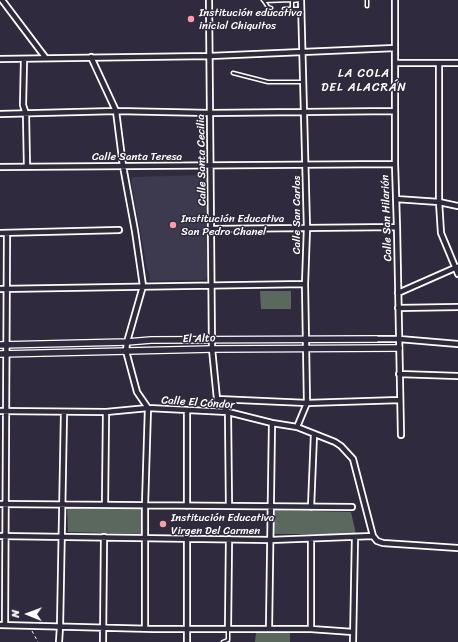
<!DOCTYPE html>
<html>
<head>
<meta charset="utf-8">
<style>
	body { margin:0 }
	#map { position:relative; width:458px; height:642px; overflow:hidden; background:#2f2a3d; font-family:Sriracha,sans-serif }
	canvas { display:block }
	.north { position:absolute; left:8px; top:594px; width:40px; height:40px; -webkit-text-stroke:3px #2f2a3d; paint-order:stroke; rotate:271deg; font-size:11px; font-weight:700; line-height:16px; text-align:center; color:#fff }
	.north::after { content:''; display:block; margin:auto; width:14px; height:18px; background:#fff; clip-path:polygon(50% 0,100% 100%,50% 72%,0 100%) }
</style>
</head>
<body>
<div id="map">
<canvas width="458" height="642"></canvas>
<div class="north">N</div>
</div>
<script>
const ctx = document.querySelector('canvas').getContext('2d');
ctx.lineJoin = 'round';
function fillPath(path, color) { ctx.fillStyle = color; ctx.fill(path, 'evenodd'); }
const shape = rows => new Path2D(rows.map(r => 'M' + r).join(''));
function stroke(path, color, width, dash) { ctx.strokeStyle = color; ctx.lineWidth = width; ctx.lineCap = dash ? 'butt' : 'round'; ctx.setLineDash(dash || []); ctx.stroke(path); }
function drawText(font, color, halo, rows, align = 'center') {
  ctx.font = font + ' Sriracha,sans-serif'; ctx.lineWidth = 3; ctx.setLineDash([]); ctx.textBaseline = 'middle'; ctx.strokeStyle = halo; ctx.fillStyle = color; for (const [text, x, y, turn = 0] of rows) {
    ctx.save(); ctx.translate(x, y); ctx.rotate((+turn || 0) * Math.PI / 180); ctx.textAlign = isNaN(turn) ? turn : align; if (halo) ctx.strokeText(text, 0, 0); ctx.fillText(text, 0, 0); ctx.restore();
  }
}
const built = shape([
	[206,175,208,275,205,280,150,281,149,272,147,269,131,180,132,178,134,177]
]);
const green = shape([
	[260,291,291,291,291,309,261,309],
	[67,507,143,508,142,534,68,532],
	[273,510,351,512,356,534,273,534],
	[256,633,290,633,290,642,255,642]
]);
const path = shape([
	[32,631,38,642]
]);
const service = shape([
	[263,0,264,1,292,0],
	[367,0,367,6],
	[264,1,268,7,271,8],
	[284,9,301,9],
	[292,9,292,1,300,0],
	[233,73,268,82,302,82],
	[223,642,228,640,228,630]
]);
const minor = shape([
	[2,0,45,57],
	[209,0,212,349,217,399,228,412,229,506],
	[395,0,395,164,397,227,401,435],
	[91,57,116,111,123,166,135,231,143,286,127,342,126,351,137,392,148,408,145,505,145,628],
	[0,59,210,56,395,48],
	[24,59,23,105,26,114,27,167],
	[395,63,458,63],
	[439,63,439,202,441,233,458,274],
	[0,114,116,111,210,113,395,111],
	[0,167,395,164],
	[396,199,439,202,458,206],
	[211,229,397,227],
	[0,233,119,230],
	[0,289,305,284],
	[398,293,457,267],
	[398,308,458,307],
	[376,339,399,339,458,344],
	[399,374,458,376],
	[217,399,307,403,400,400],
	[0,411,106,412,148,408,228,412,272,423,297,427,335,442,341,446,353,459,373,536,377,541,383,543,458,548],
	[297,427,307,403,305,284,307,228,301,0],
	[0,504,352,507],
	[105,505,106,412],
	[187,506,187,410],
	[311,507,314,434],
	[0,536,270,540,373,536],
	[187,538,187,642],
	[311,539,311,629],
	[0,625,154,629,311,629,353,632],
	[5,625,7,233],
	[228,629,229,539],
	[269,629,272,423],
	[59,642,60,627,64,412],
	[103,642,104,537],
	[353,642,355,537]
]);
const tertiary = shape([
	[0,345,127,342,151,340,376,339],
	[0,354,212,349,399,348]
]);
const markers = [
	[191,19,4,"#ff9aa2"],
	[173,225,4,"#ff9aa2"],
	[163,524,4,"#ff9aa2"]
];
const poiNames = [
	["Institución educativa",199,13],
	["inicial Chiquitos",199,26],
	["Institución Educativa",181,219],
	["San Pedro Chanel",181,232],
	["Institución Educativa",171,518],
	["Virgen Del Carmen",171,531]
];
const streetNames = [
	["Calle Santa Teresa",137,157],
	["Calle Santa Cecilia",202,160,-91],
	["Calle San Carlos",297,215,-90],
	["Calle San Hilarión",387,218,-92],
	["El Alto",199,339,-2],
	["Calle El Cóndor",198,403,4]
];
const neighbourhoodNames = [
	["LA COLA",364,74],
	["DEL ALACRÁN",364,88]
];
fillPath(built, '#3d3a50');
fillPath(green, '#5b685e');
stroke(service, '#fff', 5);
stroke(minor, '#fff', 8);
stroke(tertiary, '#fff', 8);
stroke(path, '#fff', 1, [3, 3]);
stroke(service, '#2f2a3d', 2);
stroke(minor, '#2f2a3d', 4.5);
stroke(tertiary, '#2f2a3d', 5.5);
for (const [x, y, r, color] of markers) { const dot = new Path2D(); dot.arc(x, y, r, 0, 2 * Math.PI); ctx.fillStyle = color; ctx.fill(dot); stroke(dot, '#2f2a3d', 1.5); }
drawText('11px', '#fff', '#2f2a3d', poiNames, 'left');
drawText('11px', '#fff', '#2f2a3d', streetNames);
ctx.letterSpacing = '1px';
drawText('12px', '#fff', '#2f2a3d', neighbourhoodNames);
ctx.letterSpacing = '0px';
</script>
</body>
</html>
